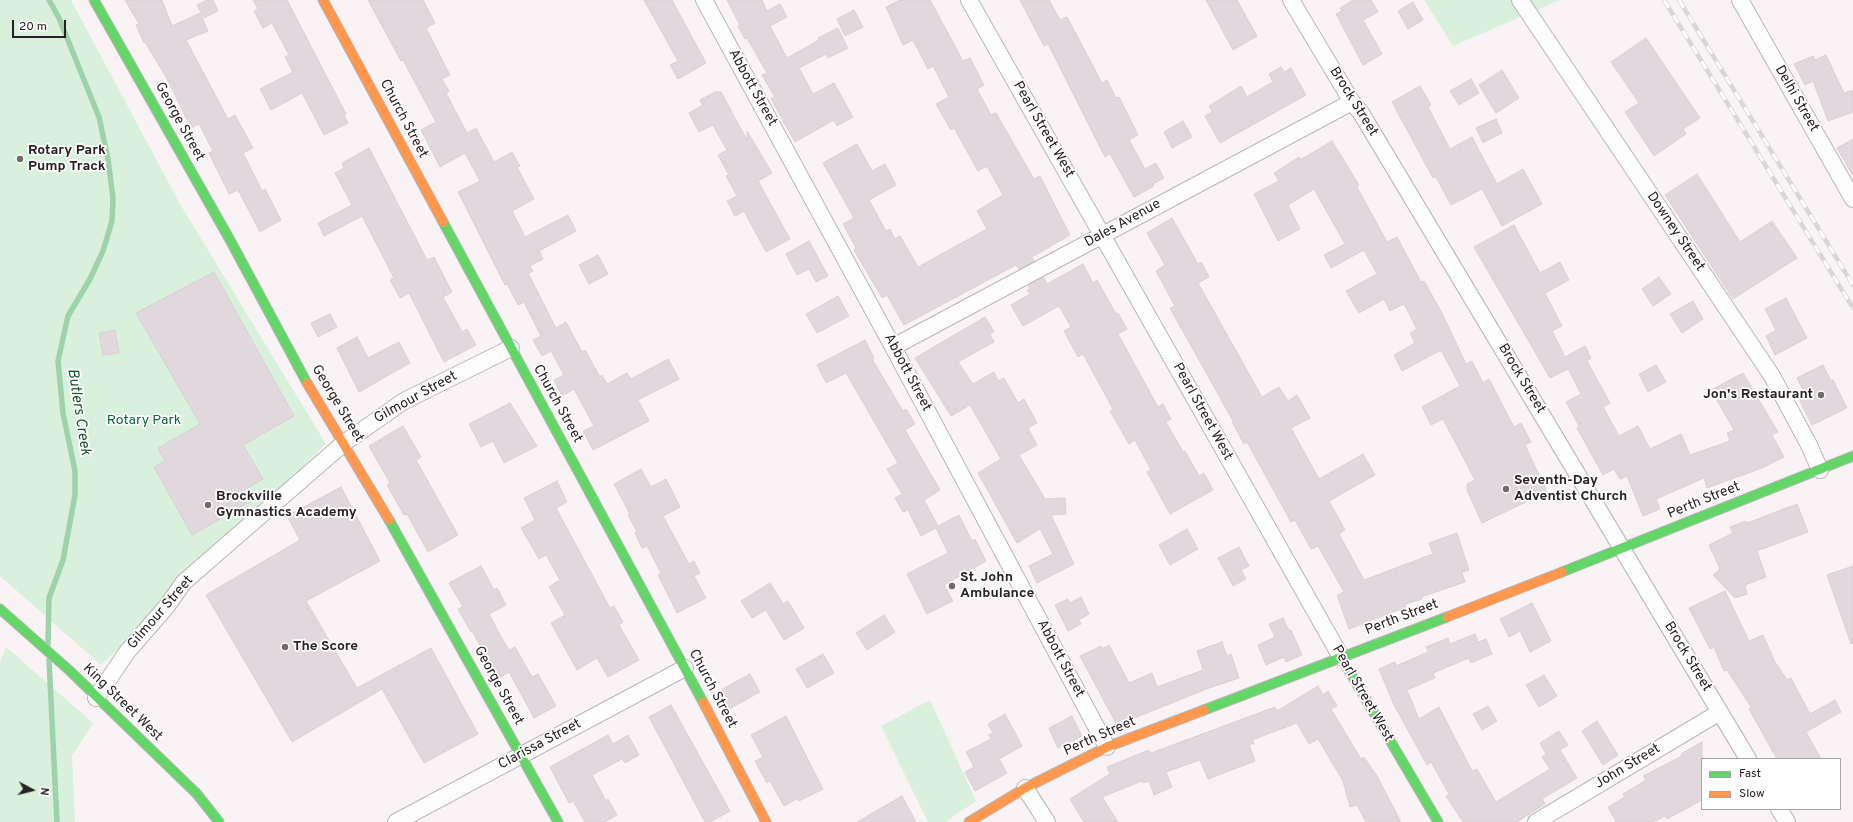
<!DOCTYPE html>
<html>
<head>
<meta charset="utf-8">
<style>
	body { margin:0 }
	#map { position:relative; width:1853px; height:822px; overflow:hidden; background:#f9f3f6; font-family:Overpass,sans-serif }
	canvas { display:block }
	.legend { position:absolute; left:1701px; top:758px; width:140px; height:52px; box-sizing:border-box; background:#fff; border:1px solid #aaa6a8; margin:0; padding:5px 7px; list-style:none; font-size:12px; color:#2b2025 }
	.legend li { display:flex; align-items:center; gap:8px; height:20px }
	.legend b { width:20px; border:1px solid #aaa6a8 }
	.north { position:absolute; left:12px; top:770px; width:40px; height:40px; -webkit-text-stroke:3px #fff; paint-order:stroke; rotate:97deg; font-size:11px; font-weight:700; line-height:16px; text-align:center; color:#2b2025 }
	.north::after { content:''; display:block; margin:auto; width:14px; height:18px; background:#2b2025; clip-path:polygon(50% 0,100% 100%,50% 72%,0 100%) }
	.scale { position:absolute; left:12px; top:20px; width:54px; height:18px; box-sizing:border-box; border:2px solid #2b2025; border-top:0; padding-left:5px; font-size:12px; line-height:14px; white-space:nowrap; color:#2b2025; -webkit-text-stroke:3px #fff; paint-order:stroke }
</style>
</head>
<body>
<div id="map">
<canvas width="1853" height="822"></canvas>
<ul class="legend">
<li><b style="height:5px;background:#63d668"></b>Fast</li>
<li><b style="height:5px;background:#ff974d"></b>Slow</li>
</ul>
<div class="north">N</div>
<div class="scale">20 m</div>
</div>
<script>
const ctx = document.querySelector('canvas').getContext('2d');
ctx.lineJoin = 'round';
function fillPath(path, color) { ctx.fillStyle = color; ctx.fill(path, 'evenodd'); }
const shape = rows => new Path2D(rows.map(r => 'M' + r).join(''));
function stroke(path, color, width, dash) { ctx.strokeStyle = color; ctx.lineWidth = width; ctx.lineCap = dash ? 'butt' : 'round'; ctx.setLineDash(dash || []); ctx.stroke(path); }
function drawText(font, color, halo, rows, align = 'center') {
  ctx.font = font + ' Overpass,sans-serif'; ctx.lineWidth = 3.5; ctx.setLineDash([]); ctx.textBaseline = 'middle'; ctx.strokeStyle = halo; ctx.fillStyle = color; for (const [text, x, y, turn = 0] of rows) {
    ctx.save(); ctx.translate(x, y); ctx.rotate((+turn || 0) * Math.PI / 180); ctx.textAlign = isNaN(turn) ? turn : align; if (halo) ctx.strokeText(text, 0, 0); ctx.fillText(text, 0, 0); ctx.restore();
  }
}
const green = shape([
	[0,0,71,0,180,204,326,444,101,665,0,576],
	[1424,0,1560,0,1453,46],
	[6,647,93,723,72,756,75,822,0,822,0,662],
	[930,700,976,801,945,822,928,822,881,726]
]);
const stream = shape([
	[48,644,49,598,63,560,75,495,75,471,63,413,58,361,68,316,90,279,103,251,112,221,113,198,108,159,99,117,59,18,49,0],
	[49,660,57,822]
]);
const building = shape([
	[125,0,162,0,172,26,200,13,208,31,186,40,228,119,235,115,253,148,243,153,262,191,265,189,281,220,260,232,238,190,229,194,209,153,213,151,199,124,191,128,166,77,145,42,144,43,136,25,139,24,125,0],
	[207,0,213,0,218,11,204,18,197,5,207,0],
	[253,0,287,0,346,114,344,115,348,123,324,135,302,93,271,110,260,89,293,72,285,57,289,55,272,23,263,28,254,11,258,9,253,0],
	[368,0,423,0,435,23,426,28,450,75,442,79,449,91,446,93,467,133,476,128,494,162,512,152,520,166,517,167,534,199,512,211,525,237,568,215,576,231,539,251,543,259,530,266,533,271,528,273,556,328,566,322,582,352,585,350,600,377,602,375,607,384,627,373,631,379,668,359,679,379,638,400,649,421,593,450,583,431,594,426,574,389,562,396,554,380,564,375,551,351,542,356,533,340,541,336,524,302,518,305,507,284,505,285,458,192,480,181,465,153,440,167,421,130,436,122,403,60,401,61,368,0],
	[644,0,672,0,706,63,678,79,670,65,678,61,644,0],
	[727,0,762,0,767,11,780,4,787,17,770,26,787,58,819,40,818,38,838,28,848,48,828,58,826,54,799,68,813,94,834,83,853,117,837,126,834,120,795,142,771,99,775,97,762,75,767,73,747,38,745,39,738,26,740,25,727,0],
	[900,0,930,0,963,61,970,58,984,85,977,89,991,115,996,113,1034,179,1040,176,1070,235,1032,257,1034,261,1019,269,1016,265,904,325,887,295,882,298,854,250,856,248,843,224,854,218,823,163,857,144,872,171,885,164,896,185,869,200,886,231,890,229,895,239,900,236,918,267,987,229,977,211,1003,195,987,166,978,171,954,128,951,130,936,104,949,97,933,66,928,69,913,40,903,45,886,7,900,0],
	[1020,0,1049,0,1060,20,1067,17,1102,83,1107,80,1116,98,1119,97,1138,135,1129,140,1145,169,1156,163,1164,178,1153,184,1154,186,1134,197,1110,154,1105,157,1048,44,1044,46,1020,0],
	[1206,0,1237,0,1257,36,1233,50,1206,0],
	[1353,0,1371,0,1378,12,1363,20,1382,54,1363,65,1336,14,1342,11,1340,8,1353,0],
	[1413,2,1423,20,1408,29,1398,11,1413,2],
	[854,10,863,27,845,36,837,19,854,10],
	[1646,38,1700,118,1683,129,1686,134,1654,156,1625,112,1639,103,1611,62,1646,38],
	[1826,55,1844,93,1853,90,1853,112,1828,121,1813,81,1805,85,1794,64,1813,56,1815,60,1826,55],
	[1281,67,1284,72,1291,68,1306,95,1220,143,1205,116,1212,112,1209,106,1241,86,1247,97,1273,82,1269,74,1281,67],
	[1502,70,1519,98,1496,113,1479,85,1502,70],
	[1471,79,1479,93,1459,105,1450,91,1471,79],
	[1420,86,1431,105,1428,107,1450,149,1472,137,1497,184,1523,169,1542,204,1502,226,1482,189,1451,205,1436,177,1433,178,1392,102,1420,86],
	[715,92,721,92,747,140,747,131,772,173,758,181,790,239,766,252,744,211,735,216,727,201,737,196,726,176,729,175,718,155,727,150,713,125,699,132,689,113,703,105,700,100,715,92],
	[1496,119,1502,133,1483,143,1476,128,1496,119],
	[1183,121,1192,137,1172,148,1164,132,1183,121],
	[1853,139,1853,176,1837,148,1853,139],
	[1332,141,1359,185,1357,187,1387,242,1397,237,1421,282,1424,281,1442,313,1466,364,1472,361,1483,383,1489,379,1514,427,1521,423,1531,442,1525,445,1547,492,1482,523,1467,490,1467,484,1475,480,1443,419,1431,425,1422,407,1460,386,1441,350,1402,371,1394,355,1415,343,1410,333,1417,329,1404,304,1390,311,1384,299,1359,313,1346,291,1377,274,1364,250,1331,268,1324,255,1345,244,1314,189,1288,205,1300,229,1278,241,1254,194,1279,181,1274,173,1299,157,1300,160,1332,141],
	[369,148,427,260,434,257,452,292,443,297,462,332,467,329,476,345,444,362,409,293,400,298,390,280,394,278,362,216,324,236,318,223,352,205,335,173,344,168,342,163,369,148],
	[1697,174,1740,242,1772,221,1797,258,1733,299,1665,195,1697,174],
	[1172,218,1198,264,1201,262,1209,277,1198,283,1262,397,1279,387,1288,401,1297,395,1310,418,1291,428,1319,479,1363,454,1375,475,1329,501,1345,530,1339,534,1364,580,1433,554,1429,543,1457,533,1469,570,1462,572,1465,582,1421,597,1422,599,1405,604,1406,607,1349,629,1337,595,1344,592,1318,546,1311,549,1295,520,1291,522,1247,442,1244,444,1232,422,1233,421,1170,308,1175,306,1156,271,1165,265,1147,233,1172,218],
	[1514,225,1540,273,1560,262,1569,280,1545,293,1562,326,1552,331,1565,357,1585,346,1591,358,1587,361,1610,403,1603,407,1619,436,1638,426,1650,449,1681,434,1690,455,1730,441,1727,433,1734,430,1711,390,1743,373,1778,432,1772,435,1784,457,1762,468,1707,488,1704,478,1656,499,1660,509,1643,516,1627,476,1620,479,1614,469,1603,475,1577,428,1579,426,1566,402,1581,394,1568,369,1550,378,1474,247,1514,225],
	[809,241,828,276,816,282,809,269,797,275,786,254,809,241],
	[598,255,608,274,589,284,579,265,598,255],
	[1083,264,1093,283,1097,280,1116,314,1118,313,1127,329,1118,334,1158,407,1163,404,1171,419,1166,422,1183,452,1185,451,1199,476,1204,473,1213,490,1170,514,1147,472,1151,470,1135,440,1129,444,1110,411,1113,409,1083,354,1078,357,1064,331,1071,327,1059,306,1023,326,1011,305,1030,294,1027,290,1030,289,1028,286,1043,277,1047,284,1083,264],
	[214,272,294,416,243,445,263,479,249,487,255,499,192,535,154,467,165,461,158,448,200,424,136,313,214,272],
	[1659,277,1671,294,1653,306,1642,289,1659,277],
	[838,296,849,316,817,333,806,314,838,296],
	[1786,298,1807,338,1775,355,1766,336,1776,330,1765,309,1786,298],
	[1693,301,1703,319,1682,333,1670,314,1693,301],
	[330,314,337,327,318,337,311,323,330,314],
	[985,317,994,332,990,334,994,342,958,362,973,384,994,372,998,381,1004,378,1018,403,1024,399,1037,423,1028,428,1037,445,1019,455,1045,499,1065,498,1066,514,1051,515,1074,564,1037,583,1029,566,1053,554,1040,529,1017,543,978,473,1001,459,970,405,951,416,915,358,985,317],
	[115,330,119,353,103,355,99,333,115,330],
	[357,337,368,358,399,342,410,363,359,392,337,348,357,337],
	[865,340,874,358,872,359,903,411,906,409,915,424,905,430,940,490,924,500,938,526,959,515,972,541,975,539,986,561,944,585,953,601,927,614,907,574,948,553,936,528,921,536,908,510,903,512,895,498,902,494,887,469,898,463,846,373,826,383,817,365,865,340],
	[1656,365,1666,382,1648,392,1639,374,1656,365],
	[1823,365,1831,381,1833,380,1847,408,1812,425,1798,397,1805,394,1797,378,1823,365],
	[510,403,537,446,504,463,493,441,481,447,469,424,510,403],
	[403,426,421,457,416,460,458,535,428,552,407,514,404,515,387,485,390,483,369,446,403,426],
	[641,469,651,487,666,479,680,507,663,516,689,564,694,561,700,573,694,576,706,598,677,613,658,575,661,573,647,546,642,548,635,533,637,532,628,515,630,514,614,484,641,469],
	[557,481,567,502,556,508,610,608,614,606,623,622,619,625,639,660,608,677,597,658,577,670,551,623,565,615,549,587,560,580,546,555,539,559,521,528,535,520,524,498,557,481],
	[341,487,380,561,306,601,357,688,431,648,478,734,424,763,382,689,292,742,206,595,300,540,287,516,341,487],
	[1797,504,1808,532,1757,551,1766,577,1745,585,1747,594,1735,598,1713,575,1720,569,1709,545,1733,533,1730,527,1746,521,1747,523,1797,504],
	[1187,529,1198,549,1170,565,1159,545,1187,529],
	[1239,547,1249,566,1241,570,1246,579,1233,586,1218,558,1239,547],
	[481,566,494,590,497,588,506,605,489,614,499,633,509,650,515,647,532,677,538,674,556,706,534,718,509,672,498,678,472,631,471,632,458,609,463,607,449,583,481,566],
	[1853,566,1853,643,1851,644,1827,575,1853,566],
	[770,583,783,604,788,601,804,628,784,640,766,610,752,618,741,601,770,583],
	[1725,591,1749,641,1763,635,1775,662,1787,680,1791,678,1810,714,1835,700,1841,712,1806,732,1821,759,1777,759,1749,709,1751,707,1727,670,1724,671,1714,647,1710,649,1689,608,1725,591],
	[1081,597,1089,614,1079,620,1081,624,1068,631,1055,605,1068,599,1070,603,1081,597],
	[1532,603,1551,641,1530,652,1520,631,1509,637,1500,619,1532,603],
	[884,615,895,632,867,650,856,633,884,615],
	[1283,618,1289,631,1291,630,1302,655,1286,662,1284,657,1266,665,1258,645,1275,637,1269,624,1283,618],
	[1475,634,1478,642,1486,639,1492,654,1473,662,1470,662,1469,658,1433,673,1435,678,1407,690,1419,719,1439,707,1472,771,1477,769,1496,802,1550,769,1542,757,1546,754,1540,743,1559,731,1568,745,1560,750,1577,778,1542,799,1545,804,1517,822,1463,822,1446,796,1449,794,1431,762,1427,765,1394,705,1379,669,1395,662,1396,666,1428,652,1426,647,1448,638,1450,644,1475,634],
	[1222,642,1227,656,1231,654,1239,678,1209,688,1117,725,1080,656,1101,646,1102,649,1109,645,1129,683,1152,673,1157,687,1203,670,1197,651,1222,642],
	[823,654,834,673,807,688,796,669,823,654],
	[750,674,760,692,729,709,719,691,750,674],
	[1544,675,1557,696,1539,707,1526,685,1544,675],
	[1318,686,1323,695,1328,691,1337,706,1331,709,1361,759,1364,757,1377,776,1401,822,1366,822,1357,805,1350,807,1343,781,1318,739,1309,744,1297,723,1252,740,1254,743,1249,745,1255,761,1245,765,1208,779,1200,760,1166,772,1172,787,1154,795,1149,781,1143,783,1142,781,1102,797,1118,822,1084,822,1070,799,1110,774,1107,767,1149,750,1151,753,1275,707,1277,711,1318,686],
	[671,705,730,811,710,822,705,822,649,717,671,705],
	[1488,706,1497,721,1482,730,1473,714,1488,706],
	[1005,714,1022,746,999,759,1007,773,975,791,965,772,974,767,966,752,991,739,988,735,993,733,988,724,1005,714],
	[786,716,823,789,799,801,798,798,784,806,770,781,767,783,755,761,763,757,751,735,786,716],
	[1072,716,1082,736,1058,748,1049,728,1072,716],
	[1597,721,1618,755,1603,765,1582,731,1597,721],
	[608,735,613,744,628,735,639,755,625,763,622,759,592,775,606,801,608,799,617,815,604,822,585,822,573,801,569,803,550,767,608,735],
	[1702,742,1702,800,1667,819,1665,816,1653,822,1616,822,1608,807,1625,797,1623,794,1646,780,1643,776,1682,756,1681,754,1702,742],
	[902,796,916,822,857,822,902,796]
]);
const street = shape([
	[704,0,893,347,1107,747],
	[969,0,1341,657],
	[1291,0,1352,102,1361,113,1748,759],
	[1520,0,1772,376,1809,445,1820,470],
	[1740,0,1853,199],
	[893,347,1352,102],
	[96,698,127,652,167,606,184,582,344,443,404,401,511,348],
	[1025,788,1047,822],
	[1779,809,1787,822],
	[396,822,685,668],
	[1536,822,1720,712]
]);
const fast = shape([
	[94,0,230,240,307,383],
	[443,222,703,702],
	[389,520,558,822],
	[1562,572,1853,456],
	[0,609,70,671,197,794,219,822],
	[1341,657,1438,822],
	[1204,710,1447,617]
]);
const slow = shape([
	[323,0,443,222],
	[307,383,389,520],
	[1447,617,1562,572],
	[703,702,766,822],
	[969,822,1025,788,1107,747,1204,710]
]);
const rail = shape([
	[1664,0,1853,308],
	[1679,0,1853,285]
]);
const markers = [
	[20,159,4,"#736a6e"],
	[1821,395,4,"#736a6e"],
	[1506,489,4,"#736a6e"],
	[208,505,4,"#736a6e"],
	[952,586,4,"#736a6e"],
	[285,647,4,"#736a6e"]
];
const streetNames = [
	["Abbott Street",752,88,61],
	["Delhi Street",1796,99,60],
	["Brock Street",1353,102,58],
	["Church Street",403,119,62],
	["George Street",179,122,61],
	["Pearl Street West",1043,130,60],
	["Dales Avenue",1123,224,-29],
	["Downey Street",1675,232,56],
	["Abbott Street",907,373,62],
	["Brock Street",1521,379,59],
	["Gilmour Street",416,398,-29],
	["George Street",337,404,59],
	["Church Street",557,404,61],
	["Pearl Street West",1202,412,61],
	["Perth Street",1704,501,-22],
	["Gilmour Street",161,613,-49],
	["Perth Street",1402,618,-21],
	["Brock Street",1687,657,59],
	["Abbott Street",1060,659,62],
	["George Street",498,686,61],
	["Church Street",712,689,62],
	["Pearl Street West",1362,694,60],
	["King Street West",122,703,44],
	["Perth Street",1100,737,-24],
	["Clarissa Street",540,745,-28],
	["John Street",1628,767,-31]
];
const poiNames = [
	["Rotary Park",28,151],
	["Pump Track",28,167],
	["Jon's Restaurant",1813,395,"right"],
	["Seventh-Day",1514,481],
	["Adventist Church",1514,497],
	["Brockville",216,497],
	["Gymnastics Academy",216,513],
	["St. John",960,578],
	["Ambulance",960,594],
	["The Score",293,647]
];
const parkNames = [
	["Rotary Park",144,421]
];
const waterNames = [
	["Butlers Creek",78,412,81]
];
fillPath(green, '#d8f0dc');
stroke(stream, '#9ed2aa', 5.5);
fillPath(building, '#e0d8dc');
stroke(building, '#d9d0d4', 1);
stroke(street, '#bcb4b8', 18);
stroke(fast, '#bcb4b8', 11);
stroke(slow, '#bcb4b8', 11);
stroke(street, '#fefdfe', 16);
stroke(fast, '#63d668', 9);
stroke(slow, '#ff974d', 9);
stroke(rail, '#d8d6d7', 4.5);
stroke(rail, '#fff', 3, [9]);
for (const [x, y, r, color] of markers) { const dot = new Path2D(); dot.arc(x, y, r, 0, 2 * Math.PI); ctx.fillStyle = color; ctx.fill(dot); stroke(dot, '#fff', 1.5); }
drawText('14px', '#2b2025', '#fff', streetNames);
drawText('bold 14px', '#2b2025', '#fff', poiNames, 'left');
drawText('14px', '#0d6630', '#fff', parkNames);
drawText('italic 15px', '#19512b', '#fff', waterNames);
</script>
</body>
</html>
